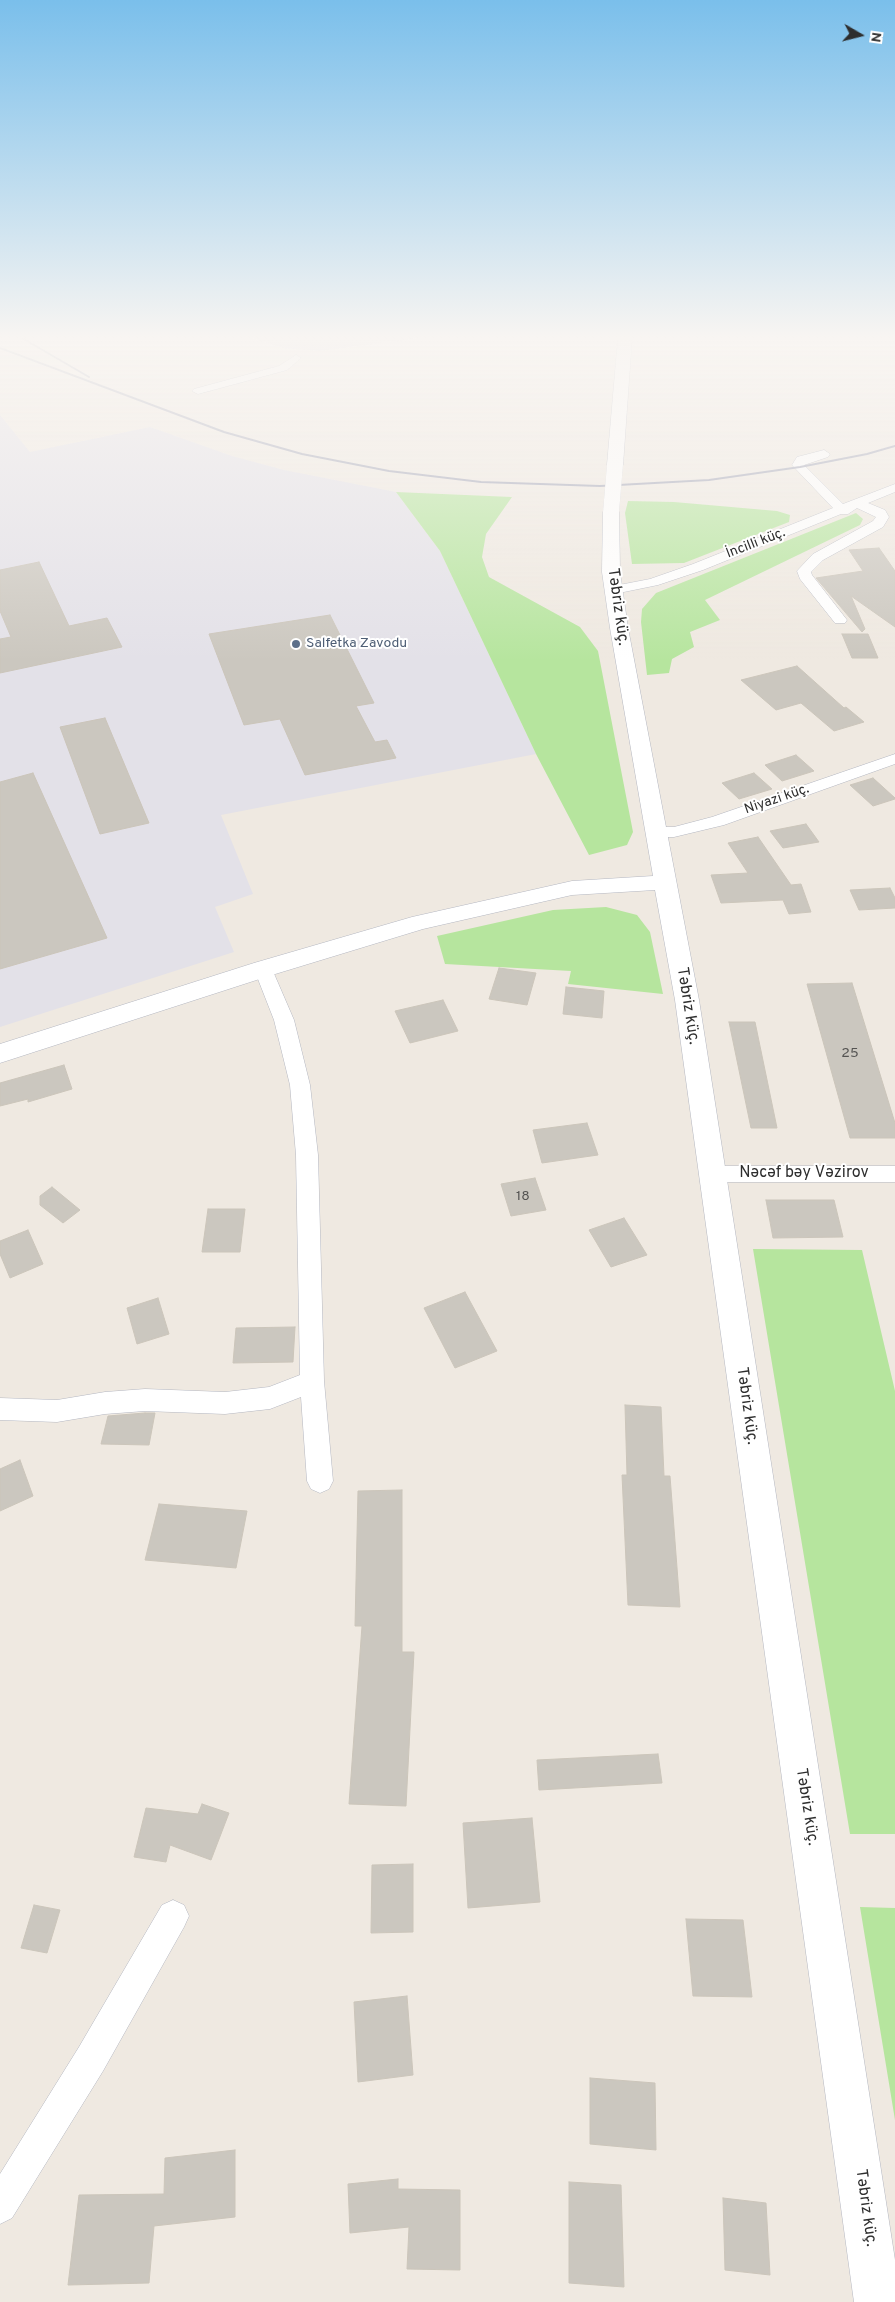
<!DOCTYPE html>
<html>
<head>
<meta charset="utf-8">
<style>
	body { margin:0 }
	#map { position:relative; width:895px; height:2302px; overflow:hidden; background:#efe9e1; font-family:Overpass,sans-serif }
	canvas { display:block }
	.north { position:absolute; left:835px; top:10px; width:50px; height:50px; -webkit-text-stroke:4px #fff; paint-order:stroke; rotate:98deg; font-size:14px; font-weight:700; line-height:20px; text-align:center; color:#2e2e2e }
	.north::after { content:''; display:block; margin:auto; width:18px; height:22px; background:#2e2e2e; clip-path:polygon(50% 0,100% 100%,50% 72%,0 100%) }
</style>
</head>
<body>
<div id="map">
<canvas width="895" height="2302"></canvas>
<div class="north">N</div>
</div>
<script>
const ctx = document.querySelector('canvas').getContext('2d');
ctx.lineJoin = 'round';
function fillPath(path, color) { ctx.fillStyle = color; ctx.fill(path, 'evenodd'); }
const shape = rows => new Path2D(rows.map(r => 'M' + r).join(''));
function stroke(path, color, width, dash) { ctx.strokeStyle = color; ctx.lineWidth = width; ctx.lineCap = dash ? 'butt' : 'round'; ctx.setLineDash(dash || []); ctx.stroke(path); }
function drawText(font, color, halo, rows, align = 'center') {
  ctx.font = font + ' Overpass,sans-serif'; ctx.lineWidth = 4; ctx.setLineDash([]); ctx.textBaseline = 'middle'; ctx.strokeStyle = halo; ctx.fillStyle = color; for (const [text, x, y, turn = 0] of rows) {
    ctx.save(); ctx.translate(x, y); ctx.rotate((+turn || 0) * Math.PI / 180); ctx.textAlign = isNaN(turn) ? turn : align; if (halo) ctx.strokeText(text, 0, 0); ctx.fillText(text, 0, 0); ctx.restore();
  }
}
const industrial = shape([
	[253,338,417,338,320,351,283,348],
	[0,415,30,452,150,427,232,456,284,470,396,492,440,551,536,754,221,815,253,894,215,907,234,952,0,1027]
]);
const green = shape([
	[396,492,512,497,486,534,482,557,489,577,580,627,598,651,633,832,627,845,589,855,536,754,440,551],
	[628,501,674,502,777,511,790,515,789,522,684,563,632,564,625,513],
	[856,513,863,519,860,525,705,600,720,620,690,632,694,647,672,659,669,673,647,675,641,622,642,609,656,593],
	[606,907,637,915,650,932,663,994,568,984,571,971,445,964,437,936,553,910],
	[753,1249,862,1250,895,1391,895,1834,850,1834],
	[860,1907,895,1908,895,2120]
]);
const building = shape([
	[879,548,895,571,895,627,851,596,865,629,862,632,816,578,863,571,849,550,879,548],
	[39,562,69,626,107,618,122,647,0,673,0,639,11,637,0,611,0,570,39,562],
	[330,615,374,703,356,706,375,742,387,740,396,758,305,775,280,719,244,725,209,634,330,615],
	[842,634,868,634,878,658,852,658,842,634],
	[797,666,844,708,846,707,864,722,834,731,801,703,776,710,741,680,797,666],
	[105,718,149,823,100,834,60,727,105,718],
	[796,755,814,771,782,781,765,765,796,755],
	[33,773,107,938,0,969,0,782,33,773],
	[754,773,772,789,739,799,722,783,754,773],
	[873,778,895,798,895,799,873,806,850,785,873,778],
	[806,824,819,842,783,848,770,831,806,824],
	[758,837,791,885,801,884,811,912,789,914,783,900,721,903,711,875,748,873,728,843,758,837],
	[890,888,895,898,895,908,859,910,850,890,890,888],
	[499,968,536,973,527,1005,489,999,499,968],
	[852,983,895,1123,895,1138,850,1138,807,984,852,983],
	[566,987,604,991,602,1018,563,1014,566,987],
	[443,1000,458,1031,410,1043,395,1011,443,1000],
	[729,1022,755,1022,777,1128,751,1128,729,1022],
	[64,1065,72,1089,28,1102,28,1099,0,1106,0,1083,64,1065],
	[587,1123,598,1155,542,1163,533,1130,587,1123],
	[535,1178,546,1210,511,1216,501,1184,535,1178],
	[52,1187,80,1210,63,1223,40,1205,40,1196,52,1187],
	[766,1200,834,1200,843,1237,773,1238,766,1200],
	[208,1209,245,1209,240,1252,202,1252,208,1209],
	[624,1218,647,1255,611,1267,589,1230,624,1218],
	[28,1230,43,1264,10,1278,0,1254,0,1241,28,1230],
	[465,1292,497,1351,455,1368,424,1308,465,1292],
	[158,1298,169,1334,137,1344,127,1308,158,1298],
	[295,1327,293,1362,233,1363,236,1328,295,1327],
	[625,1405,661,1407,664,1476,670,1476,680,1607,628,1605,622,1475,627,1475,625,1405],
	[145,1413,155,1413,149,1445,101,1444,108,1416,145,1413],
	[20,1460,33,1496,0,1511,0,1469,20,1460],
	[402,1490,402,1652,414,1652,406,1806,349,1804,362,1626,355,1626,358,1491,402,1490],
	[159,1504,247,1511,236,1568,145,1560,159,1504],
	[658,1754,662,1783,539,1790,537,1760,658,1754],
	[202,1804,229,1813,211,1860,170,1845,166,1862,134,1857,146,1808,198,1814,202,1804],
	[532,1818,540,1902,468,1908,463,1823,532,1818],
	[413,1864,413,1932,371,1933,372,1865,413,1864],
	[34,1905,60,1910,47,1953,21,1948,34,1905],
	[686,1919,743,1920,752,1997,693,1996,686,1919],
	[407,1996,413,2075,358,2082,354,2002,407,1996],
	[590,2078,655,2083,656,2150,590,2144,590,2078],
	[235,2150,235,2217,154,2226,149,2283,68,2285,79,2195,164,2194,165,2158,235,2150],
	[398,2179,398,2189,460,2190,460,2270,407,2269,409,2227,350,2233,348,2184,398,2179],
	[569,2182,621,2185,624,2287,569,2283,569,2182],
	[723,2198,766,2203,770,2275,725,2270,723,2198]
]);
const street = shape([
	[296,355,301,358,287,370,198,394,192,391,194,389,279,366,296,355],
	[824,450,830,454,828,457,804,465,843,504,895,484,895,492,868,503,885,510,889,517,883,527,823,560,811,572,812,575,847,620,845,623,835,623,800,579,797,571,813,554,873,521,876,517,857,508,848,514,841,514,703,570,658,585,614,594,607,590,609,587,650,579,693,564,833,508,792,465,797,457,824,450],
	[895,754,895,764,724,825,674,837,657,837,651,836,648,832,651,828,657,827,674,827,712,817,895,754],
	[263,963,270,964,272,969,294,1020,310,1085,318,1155,324,1381,333,1481,329,1489,320,1493,311,1489,307,1481,301,1397,270,1409,225,1414,145,1411,105,1414,57,1422,0,1420,0,1398,57,1400,105,1392,145,1389,225,1392,269,1387,300,1375,296,1155,290,1085,274,1020,254,969,256,964,263,963],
	[713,1166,895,1166,895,1182,713,1182,705,1180,702,1174,705,1168,713,1166],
	[173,1900,184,1905,189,1916,184,1927,103,2071,12,2218,0,2224,0,2174,79,2047,162,1905,173,1900]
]);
const secondary = shape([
	[618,338,632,338,623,465,621,468,615,470,609,468,607,465,618,338],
	[611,507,617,508,619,512,620,572,628,628,699,1000,895,2260,895,2302,854,2302,675,1000,655,890,572,895,423,929,272,975,0,1063,0,1044,254,963,412,917,572,881,653,876,610,628,602,572,603,512,605,508,611,507]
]);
const rail = shape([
	[22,338,89,377],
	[0,348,224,432,302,454,389,471,481,482,600,486,709,480,800,467,867,454,895,446]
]);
const secondaryBridge = shape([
	[611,512,615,465]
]);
const markers = [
	[296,644,5,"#5c6f8a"]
];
const farStreetnames = [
	["İncilli küç.",756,544,-21],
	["Niyazi küç.",777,800,-19]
];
const farServicenames = [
	["Salfetka Zavodu",306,644]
];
const numberNames = [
	["25",850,1054],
	["18",523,1197]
];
const streetNames = [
	["Təbriz küç.",617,607,82],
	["Təbriz küç.",687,1006,81],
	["Nəcəf bəy Vəzirov",804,1174],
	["Təbriz küç.",746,1406,82],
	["Təbriz küç.",806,1807,81],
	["Təbriz küç.",865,2208,82]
];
fillPath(industrial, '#e3e1e8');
fillPath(green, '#b6e59e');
fillPath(building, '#cbc7bf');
stroke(building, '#cbc5ba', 1);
stroke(street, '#b4b7c1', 1);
stroke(secondary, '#b4b7c1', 1);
fillPath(street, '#fff');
fillPath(secondary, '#fff');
stroke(rail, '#a3a6b8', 2);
stroke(secondaryBridge, '#b4b7c1', 16, []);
stroke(secondaryBridge, '#fff', 16);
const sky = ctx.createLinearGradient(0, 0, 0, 661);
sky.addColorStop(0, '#7abfeb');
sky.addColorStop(0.51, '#f8f5f2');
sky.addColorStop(1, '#f8f5f200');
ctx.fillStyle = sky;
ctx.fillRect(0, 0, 895, 661);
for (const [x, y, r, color] of markers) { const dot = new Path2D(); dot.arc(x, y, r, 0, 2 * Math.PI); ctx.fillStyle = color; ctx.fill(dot); stroke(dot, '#fff', 2); }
drawText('14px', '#2e2e2e', '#fff', farStreetnames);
drawText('14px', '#4e5e75', '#fff', farServicenames, 'left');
drawText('14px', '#555452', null, numberNames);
drawText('16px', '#2e2e2e', '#fff', streetNames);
</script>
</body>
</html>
